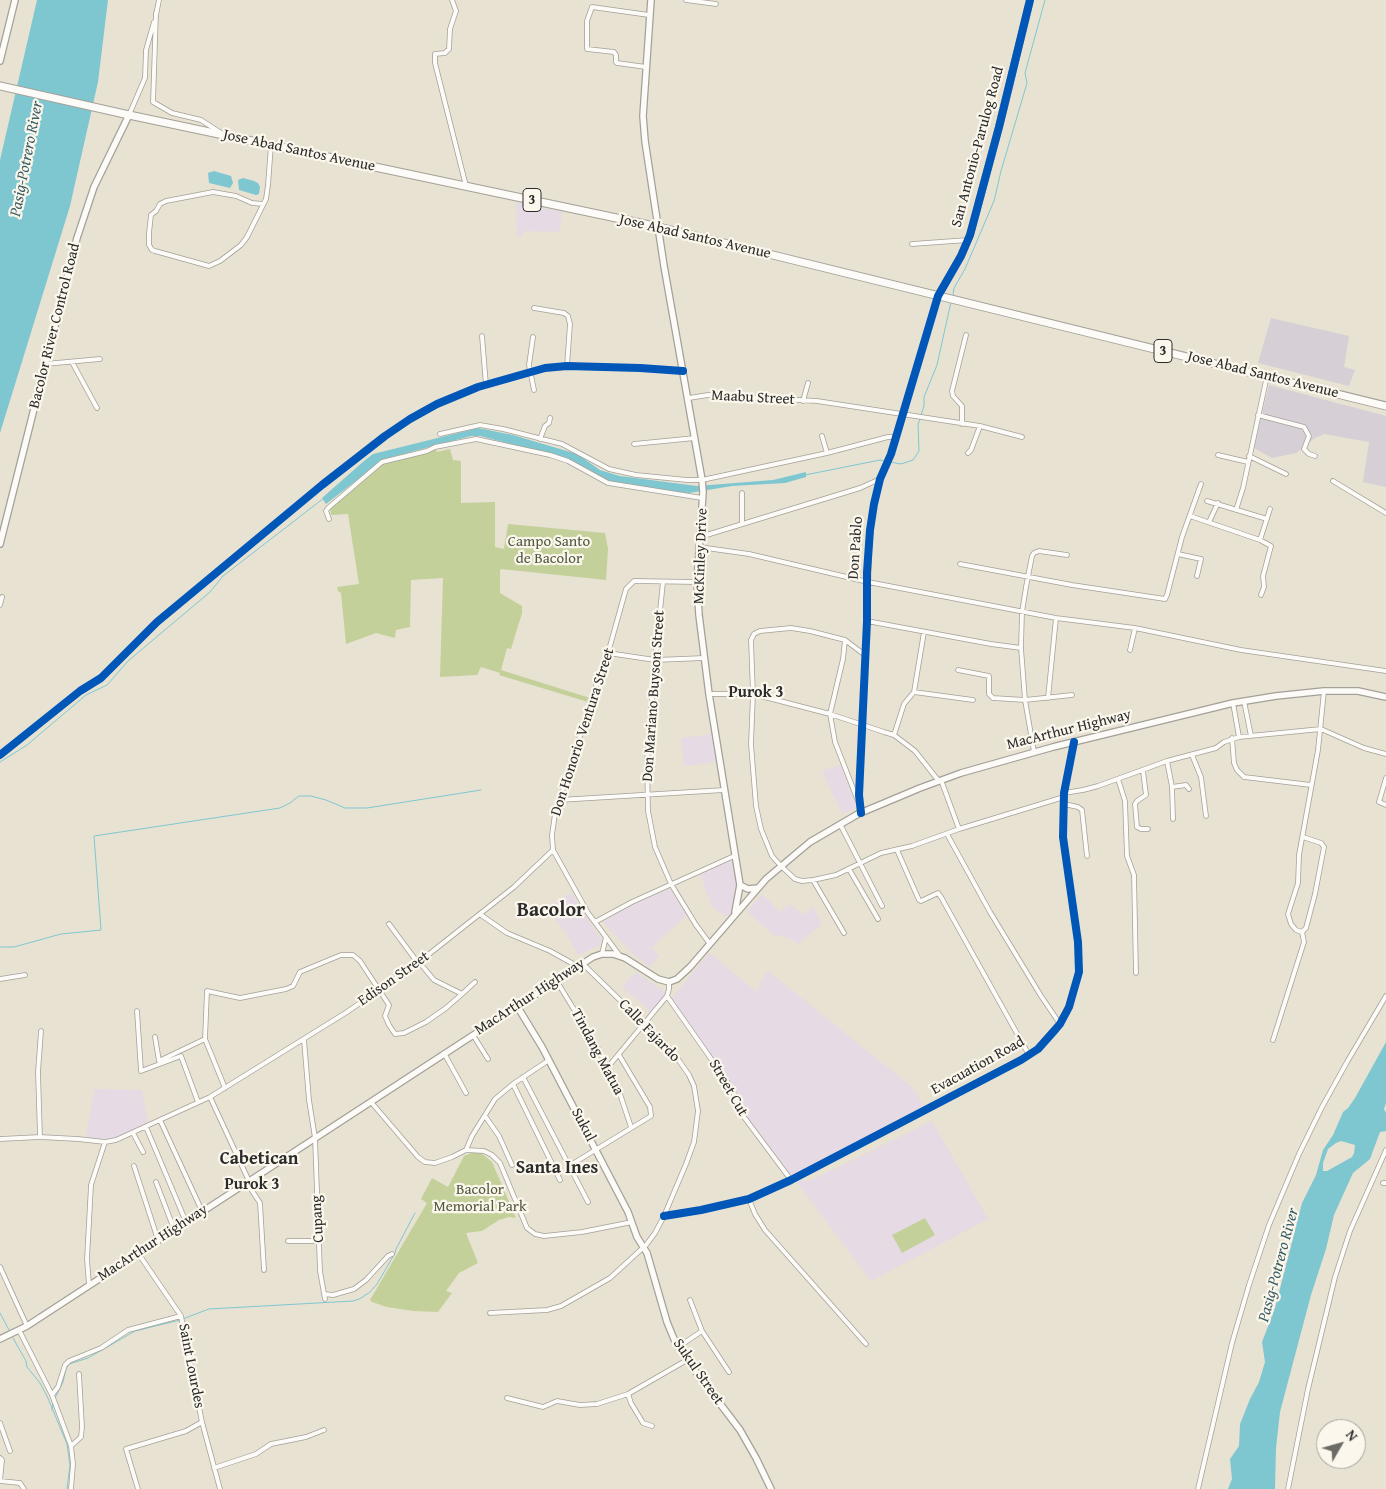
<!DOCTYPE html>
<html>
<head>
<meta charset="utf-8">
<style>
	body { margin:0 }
	#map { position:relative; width:1386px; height:1489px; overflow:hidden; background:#e8e2d3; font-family:"Gentium Book Plus",serif }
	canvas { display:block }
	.north { position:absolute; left:1316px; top:1419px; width:50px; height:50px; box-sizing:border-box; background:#fbf7ec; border:1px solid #a8a59f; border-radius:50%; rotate:52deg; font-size:14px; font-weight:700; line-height:20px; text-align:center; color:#2b2b2b }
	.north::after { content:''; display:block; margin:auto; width:18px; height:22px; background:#6d6b66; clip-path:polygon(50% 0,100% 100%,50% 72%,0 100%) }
</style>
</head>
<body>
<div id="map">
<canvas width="1386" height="1489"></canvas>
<div class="north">N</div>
</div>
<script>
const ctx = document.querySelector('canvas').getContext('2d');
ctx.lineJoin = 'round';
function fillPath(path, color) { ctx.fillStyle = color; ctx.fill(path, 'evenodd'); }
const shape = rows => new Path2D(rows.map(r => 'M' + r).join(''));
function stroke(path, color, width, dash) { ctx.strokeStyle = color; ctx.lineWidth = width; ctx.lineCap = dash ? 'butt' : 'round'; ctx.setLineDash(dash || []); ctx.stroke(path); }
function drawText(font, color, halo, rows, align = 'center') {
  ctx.font = font + ' "Gentium Book Plus",serif'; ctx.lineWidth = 4.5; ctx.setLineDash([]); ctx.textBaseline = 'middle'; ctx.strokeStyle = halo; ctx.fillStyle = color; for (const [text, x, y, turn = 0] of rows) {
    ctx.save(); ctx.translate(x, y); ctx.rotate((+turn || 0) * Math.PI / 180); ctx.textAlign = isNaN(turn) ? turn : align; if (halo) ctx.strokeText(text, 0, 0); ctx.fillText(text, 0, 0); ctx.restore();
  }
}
const built = shape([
	[516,202,562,212,559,232,524,231,521,236,517,238],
	[713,734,717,762,684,766,681,738],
	[841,765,857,807,842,814,822,771],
	[731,860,739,888,732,915,724,916,712,907,699,871],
	[669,888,687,915,651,948,659,956,650,967,633,954,603,922,621,911],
	[571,893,602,941,600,945,578,955,566,933,552,915,556,913,553,905],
	[762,894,780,912,789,904,806,915,813,906,822,924,798,944,789,938,773,935,747,911],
	[709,953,756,991,761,985,759,983,768,971,912,1087,924,1106,791,1176,742,1112,739,1103,742,1100,672,1001,672,998],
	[636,972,649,981,635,998,622,987],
	[650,981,666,993,651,1013,636,998],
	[94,1089,142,1090,148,1124,119,1138,107,1142,86,1139],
	[932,1121,988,1219,871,1281,796,1181,812,1180]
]);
const industrial = shape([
	[1271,318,1349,336,1344,367,1355,370,1349,386,1258,363],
	[1269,385,1386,416,1386,487,1363,482,1369,442,1324,434,1315,438,1296,453,1272,458,1254,448]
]);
const green = shape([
	[435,449,437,452,450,449,453,460,461,461,461,503,495,502,495,547,504,549,508,524,605,533,608,549,606,580,501,569,500,571,500,593,522,606,522,613,511,649,507,648,501,670,590,698,588,702,499,675,500,673,481,667,477,675,440,677,443,578,411,580,410,627,396,630,395,638,376,633,346,644,341,593,338,591,337,587,359,584,348,514,331,515,330,508,371,472,384,463],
	[471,1153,481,1153,492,1162,516,1218,509,1217,499,1220,482,1231,466,1233,478,1263,459,1273,446,1291,452,1293,438,1312,413,1311,387,1307,372,1302,370,1300,427,1203,421,1199,432,1178,448,1187,464,1156],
	[925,1218,935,1235,902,1253,892,1235]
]);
const water = shape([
	[37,0,108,0,98,82,70,206,0,433,0,160],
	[214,171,231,176,233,183,230,188,209,183,208,173],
	[243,178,254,181,258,183,260,187,259,194,256,195,239,190,238,180],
	[478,428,513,435,577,454,600,470,620,476,697,486,773,480,806,472,806,477,785,483,732,486,689,493,660,490,611,482,553,455,480,436,471,436,384,459,326,504,322,498,364,461,373,454],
	[1386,1042,1386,1103,1384,1109,1386,1113,1386,1131,1380,1132,1370,1159,1353,1173,1334,1215,1326,1249,1311,1295,1280,1412,1276,1448,1275,1489,1228,1489,1232,1479,1230,1459,1239,1446,1240,1424,1250,1399,1259,1382,1265,1362,1262,1342,1275,1308,1302,1203,1316,1175,1323,1150,1333,1135,1343,1112,1348,1108,1355,1098],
	[1341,1141,1355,1145,1354,1153,1352,1157,1327,1171,1323,1171,1323,1163,1328,1149,1336,1143]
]);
const stream = shape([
	[953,295,954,288,965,269,994,201,1001,171,1027,83,1025,73,1045,0],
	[921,415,924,406,924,397,937,365,951,302],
	[805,475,880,460,901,464,913,460,919,451,918,424,920,419],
	[0,762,27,745,86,695,107,685,128,661,210,592,223,576,324,498],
	[0,947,14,947,61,934,101,930,94,836,280,808,290,803,299,796,311,796,326,800,345,808,367,808,481,790],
	[0,1313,9,1330],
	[13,1338,26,1361,27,1367,40,1383,47,1396,67,1444,70,1465,67,1489],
	[55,1398,63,1382,66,1369,69,1364,88,1358,135,1331,180,1320,209,1309,353,1301,359,1299,369,1293,377,1284,395,1253,396,1249,415,1213],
	[52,1410,53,1404]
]);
const street = shape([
	[452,0,456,11,450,29,449,49,445,53,435,54,435,63,466,186],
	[686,0,716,4],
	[156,13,153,102,172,113,201,120,221,133],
	[156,15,159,0],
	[646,67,617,63,616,62,616,55,614,52,587,49,587,21,592,7,649,15],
	[129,115,145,78,146,50,154,22],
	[263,204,252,203,236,196,213,192,166,201,160,204,156,211,151,215,149,233,149,245,152,250,155,251,209,266,220,261,241,245,247,237,266,199,268,185,271,145],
	[912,244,968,240],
	[534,308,564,313,568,316,570,324,567,366],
	[482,336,486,385],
	[533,337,529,365,534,390],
	[72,362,97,408],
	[45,364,100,359],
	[689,398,708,395,817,401,980,426,1022,437],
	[803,401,808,383],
	[1258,415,1304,427,1309,436,1304,449,1309,454,1315,456],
	[962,424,962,406,953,396,952,391,966,335],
	[440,434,480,425,503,429,562,444,609,469,636,475,687,480,702,480,827,453,888,437,896,437],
	[822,436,827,453],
	[540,439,545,426,549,423,550,418],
	[634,444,695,438],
	[968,453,971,450,980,426],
	[1218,455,1248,462],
	[1249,456,1286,474],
	[1333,481,1386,513],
	[742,493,742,523],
	[1207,501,1267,519],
	[1236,510,1243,488,1267,376],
	[1190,516,1260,540,1271,546,1263,576,1264,587,1261,595],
	[329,519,326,511,328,508,382,462,427,451,435,447,476,439,550,455,568,461,608,483,702,498],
	[1209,522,1218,503],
	[700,537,860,488,880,479],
	[1260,540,1270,509],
	[699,547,749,554,868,582,1056,618,1135,628,1241,650,1386,671],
	[1178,554,1201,559,1197,576],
	[960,564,1072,585,1165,599,1167,595,1182,537,1201,484],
	[663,582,655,660,647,761,648,811,655,847,671,884,696,925,710,944],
	[0,605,2,597],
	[867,621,991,644,1021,648],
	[924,632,914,692,973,700],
	[845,640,843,659,830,714,835,742,858,801],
	[1130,650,1135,628],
	[608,653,655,660,704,658],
	[865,655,845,640,810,631,791,628,760,631,754,634,751,640,753,694,751,744,756,806,761,829,772,856,781,866,795,879,802,881,813,880,836,875,881,853,912,846,959,829,1064,797],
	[958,670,989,676,989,694,993,698,1025,700,1072,695],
	[709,694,753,694,830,714,884,732,894,735,915,751,938,780],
	[1048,698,1056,618],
	[1244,701,1251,736],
	[894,735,904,704,914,692],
	[1239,737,1321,729,1364,748,1386,754],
	[1232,738,1234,763,1237,770,1244,777,1311,785],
	[1034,752,1025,700,1021,648,1022,612,1026,587,1032,556,1034,553,1039,551,1067,555],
	[0,755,80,691,101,678,157,622,322,485,385,436,410,419,437,404,478,387,545,368,567,366,640,368,683,371],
	[1192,755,1201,777,1206,816],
	[1167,761,1172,787,1186,785,1189,789],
	[1143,771,1146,795,1137,801,1135,804,1137,827,1141,829,1148,829],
	[1386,778,1379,802,1386,805],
	[1118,779,1125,801,1127,856,1134,875,1136,973],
	[941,780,959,829],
	[1172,787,1173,819],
	[1064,793,1083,790,1098,786,1167,761,1216,748,1224,742,1239,737,1233,703],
	[559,800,724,790],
	[1064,804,1078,807,1082,810,1087,856],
	[861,813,859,795,867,621,870,530,874,504,880,479,891,454,938,296],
	[840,824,882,906],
	[947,834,990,912,1041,996,1060,1024],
	[897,850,919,900,921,901,938,893,941,897,1029,1055],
	[849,869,878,919],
	[813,880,844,933],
	[481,915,507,933,550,951,577,966],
	[595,922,632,902,734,856],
	[389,924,418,963],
	[1302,932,1296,930,1291,924,1288,914,1298,883,1299,855,1318,750,1324,691],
	[1302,932,1306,928,1315,894,1324,847,1321,843,1303,837],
	[602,954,606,937],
	[620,956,588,913,553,850,552,835,555,814,596,686,608,653,626,589,634,581,697,582],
	[419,962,434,980,462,994,475,982],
	[0,979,25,975],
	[556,980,597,1047,616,1082,631,1127],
	[667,996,728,1083,736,1098,738,1109,791,1180],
	[137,1011,141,1071,181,1056,198,1102],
	[473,1035,488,1059],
	[155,1037,159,1061,205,1039,225,1088],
	[205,1039,207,991,240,998,286,989,293,986,300,972,341,955,353,955,360,961,387,1002,389,1005,385,1016,389,1025,395,1034,404,1033,426,1022,446,1008,462,994],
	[304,1040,309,1100,315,1138,320,1271,325,1299],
	[1273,1040,1304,942,1302,932],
	[444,1053,466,1093],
	[608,1067,667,996,669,989,669,982],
	[523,1077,588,1202],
	[513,1084,560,1180],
	[210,1097,249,1181],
	[371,1102,418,1157,425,1162,435,1163,452,1157,466,1150,484,1151,492,1155,500,1163,527,1228,535,1234,544,1236,582,1232,632,1222],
	[485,1116,499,1136,512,1165],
	[160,1120,202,1211],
	[146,1127,186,1222],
	[133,1133,143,1152],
	[40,1137,38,1072,41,1031],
	[0,1139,40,1137,78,1139,105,1142,116,1140,210,1097,347,1012,419,962,514,887,553,850],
	[466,1150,472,1136,495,1099,513,1084,549,1060],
	[134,1166,158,1240],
	[569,1166,651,1116,650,1107,619,1055],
	[156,1182,174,1229],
	[247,1183,260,1203,264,1270],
	[1383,1183,1386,1183],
	[749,1199,755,1214,765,1230,866,1344],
	[664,1216,701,1210,749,1199,791,1180,1021,1060,1038,1049,1054,1031,1060,1024,1069,1007,1079,972,1078,942,1063,837,1064,793,1074,742],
	[288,1241,319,1241],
	[138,1253,181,1316,202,1422,220,1489],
	[0,1267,27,1326],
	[89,1285,87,1259,91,1185,105,1142],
	[324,1294,333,1295,354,1289,366,1280,388,1256,392,1254],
	[690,1300,702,1331,729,1372],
	[490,1313,547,1310,561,1306,610,1278,646,1245,655,1233,664,1216,686,1164,694,1142,698,1111,694,1086,689,1075,673,1052,582,963],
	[19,1330,52,1395,71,1446,81,1437,82,1427,79,1374],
	[678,1347,702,1331],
	[628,1394,631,1403,643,1423,652,1426],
	[52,1395,58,1387,65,1365,69,1361,101,1348,128,1330,181,1316],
	[507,1398,543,1407,557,1401,580,1405,597,1404,628,1394,687,1360],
	[0,1423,10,1451],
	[0,1458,2,1460,0,1481],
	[214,1468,256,1454,271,1444,306,1437,324,1430],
	[0,1481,20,1483,24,1489],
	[71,1489,73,1464,71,1446],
	[138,1489,126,1449,186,1431,202,1422],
	[1198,1489,1232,1343,1249,1285,1269,1225,1299,1154,1322,1107,1347,1062,1386,996],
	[1288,1489,1308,1389,1335,1277,1350,1231,1386,1150]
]);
const secondary = shape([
	[651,0,643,116,645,141,664,266,702,480,703,492,697,582,699,615,709,694,740,885,735,912],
	[0,61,15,0],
	[938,296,961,256,970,235,999,127,1030,0],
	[0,544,77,238,94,187,129,115],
	[740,885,748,889,758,888],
	[517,1006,542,1047,628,1212,637,1237,647,1253,667,1322,674,1339,687,1360,740,1430,756,1458,771,1489],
	[0,1339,27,1326,593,957,602,954,613,954,625,958,658,979,669,982,677,979,690,967,766,879,810,842,858,814,920,788,961,773,1053,747,1233,703,1276,696,1324,691,1358,691,1386,697]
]);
const highway = shape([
	[0,86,129,115,659,227,1386,406]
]);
const cycleway = shape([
	[0,755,80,691,101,678,157,622,322,485,385,436,410,419,437,404,478,387,545,368,567,366,640,368,683,371],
	[861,813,859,795,867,621,867,572,870,530,874,504,880,479,891,454,938,296,961,256,970,235,999,127,1030,0],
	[664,1216,701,1210,749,1199,791,1180,1021,1060,1038,1049,1054,1031,1060,1024,1069,1007,1079,972,1078,942,1063,837,1064,793,1074,742]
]);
const shields = [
	[532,200,18],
	[1163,351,18]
];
const shieldNames = [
	["3",532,200],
	["3",1163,351]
];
const streetNames = [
	["San Antonio-Parulog Road",978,147,-75],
	["Jose Abad Santos Avenue",299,151,12],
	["Jose Abad Santos Avenue",695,237,13],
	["Bacolor River Control Road",55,326,-76],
	["Jose Abad Santos Avenue",1263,375,14],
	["Maabu Street",753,398,3],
	["Don Pablo",856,548,-86],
	["McKinley Drive",701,556,-88],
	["Don Mariano Buyson Street",654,696,-86],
	["MacArthur Highway",1069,730,-14],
	["Don Honorio Ventura Street",583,732,-72],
	["Edison Street",394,979,-35],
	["MacArthur Highway",530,997,-33],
	["Calle Fajardo",649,1031,46],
	["Tindang Matua",597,1052,62],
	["Evacuation Road",978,1066,-29],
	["Street Cut",728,1088,60],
	["Sukul",583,1125,62],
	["Cupang",318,1219,-93],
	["MacArthur Highway",153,1243,-33],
	["Saint Lourdes",191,1366,79],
	["Sukul Street",698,1372,55]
];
const parkNames = [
	["Campo Santo",549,542],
	["de Bacolor",549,559],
	["Bacolor",480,1190],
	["Memorial Park",480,1207]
];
const waterNames = [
	["Pasig-Potrero River",27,159,-79],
	["Pasig-Potrero River",1279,1265,-75]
];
const neighbourhoodNames = [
	["Purok 3",756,693],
	["Purok 3",252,1185]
];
const quarterNames = [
	["Cabetican",259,1159],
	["Santa Ines",557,1168]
];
const districtNames = [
	["Bacolor",551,911]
];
fillPath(built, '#e6dae4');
fillPath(industrial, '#d6cfd6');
fillPath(green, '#c4d099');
fillPath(water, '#7fc7d0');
stroke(stream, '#7fc7d0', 1);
stroke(street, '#a4a098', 5.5);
stroke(secondary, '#a4a098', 8);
stroke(highway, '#a4a098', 9);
stroke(street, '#fcfbf8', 4);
stroke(secondary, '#fcfbf8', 5.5);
stroke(highway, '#fcfbf8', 7);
stroke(cycleway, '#0057b8', 8);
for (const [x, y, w] of shields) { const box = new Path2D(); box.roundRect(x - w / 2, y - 11.5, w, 23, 4); ctx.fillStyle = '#fbf7ec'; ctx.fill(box); stroke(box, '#2b2b2b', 1); }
drawText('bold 14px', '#2b2b2b', null, shieldNames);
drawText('15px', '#2b2b2b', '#fbf7ec', streetNames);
drawText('15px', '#50583e', '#fbf7ec', parkNames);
drawText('italic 16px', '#395d64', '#fbf7ec', waterNames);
drawText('bold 16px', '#2b2b2b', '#fbf7ec', neighbourhoodNames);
drawText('bold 18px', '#2b2b2b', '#fbf7ec', quarterNames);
drawText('bold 20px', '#2b2b2b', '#fbf7ec', districtNames);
</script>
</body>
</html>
